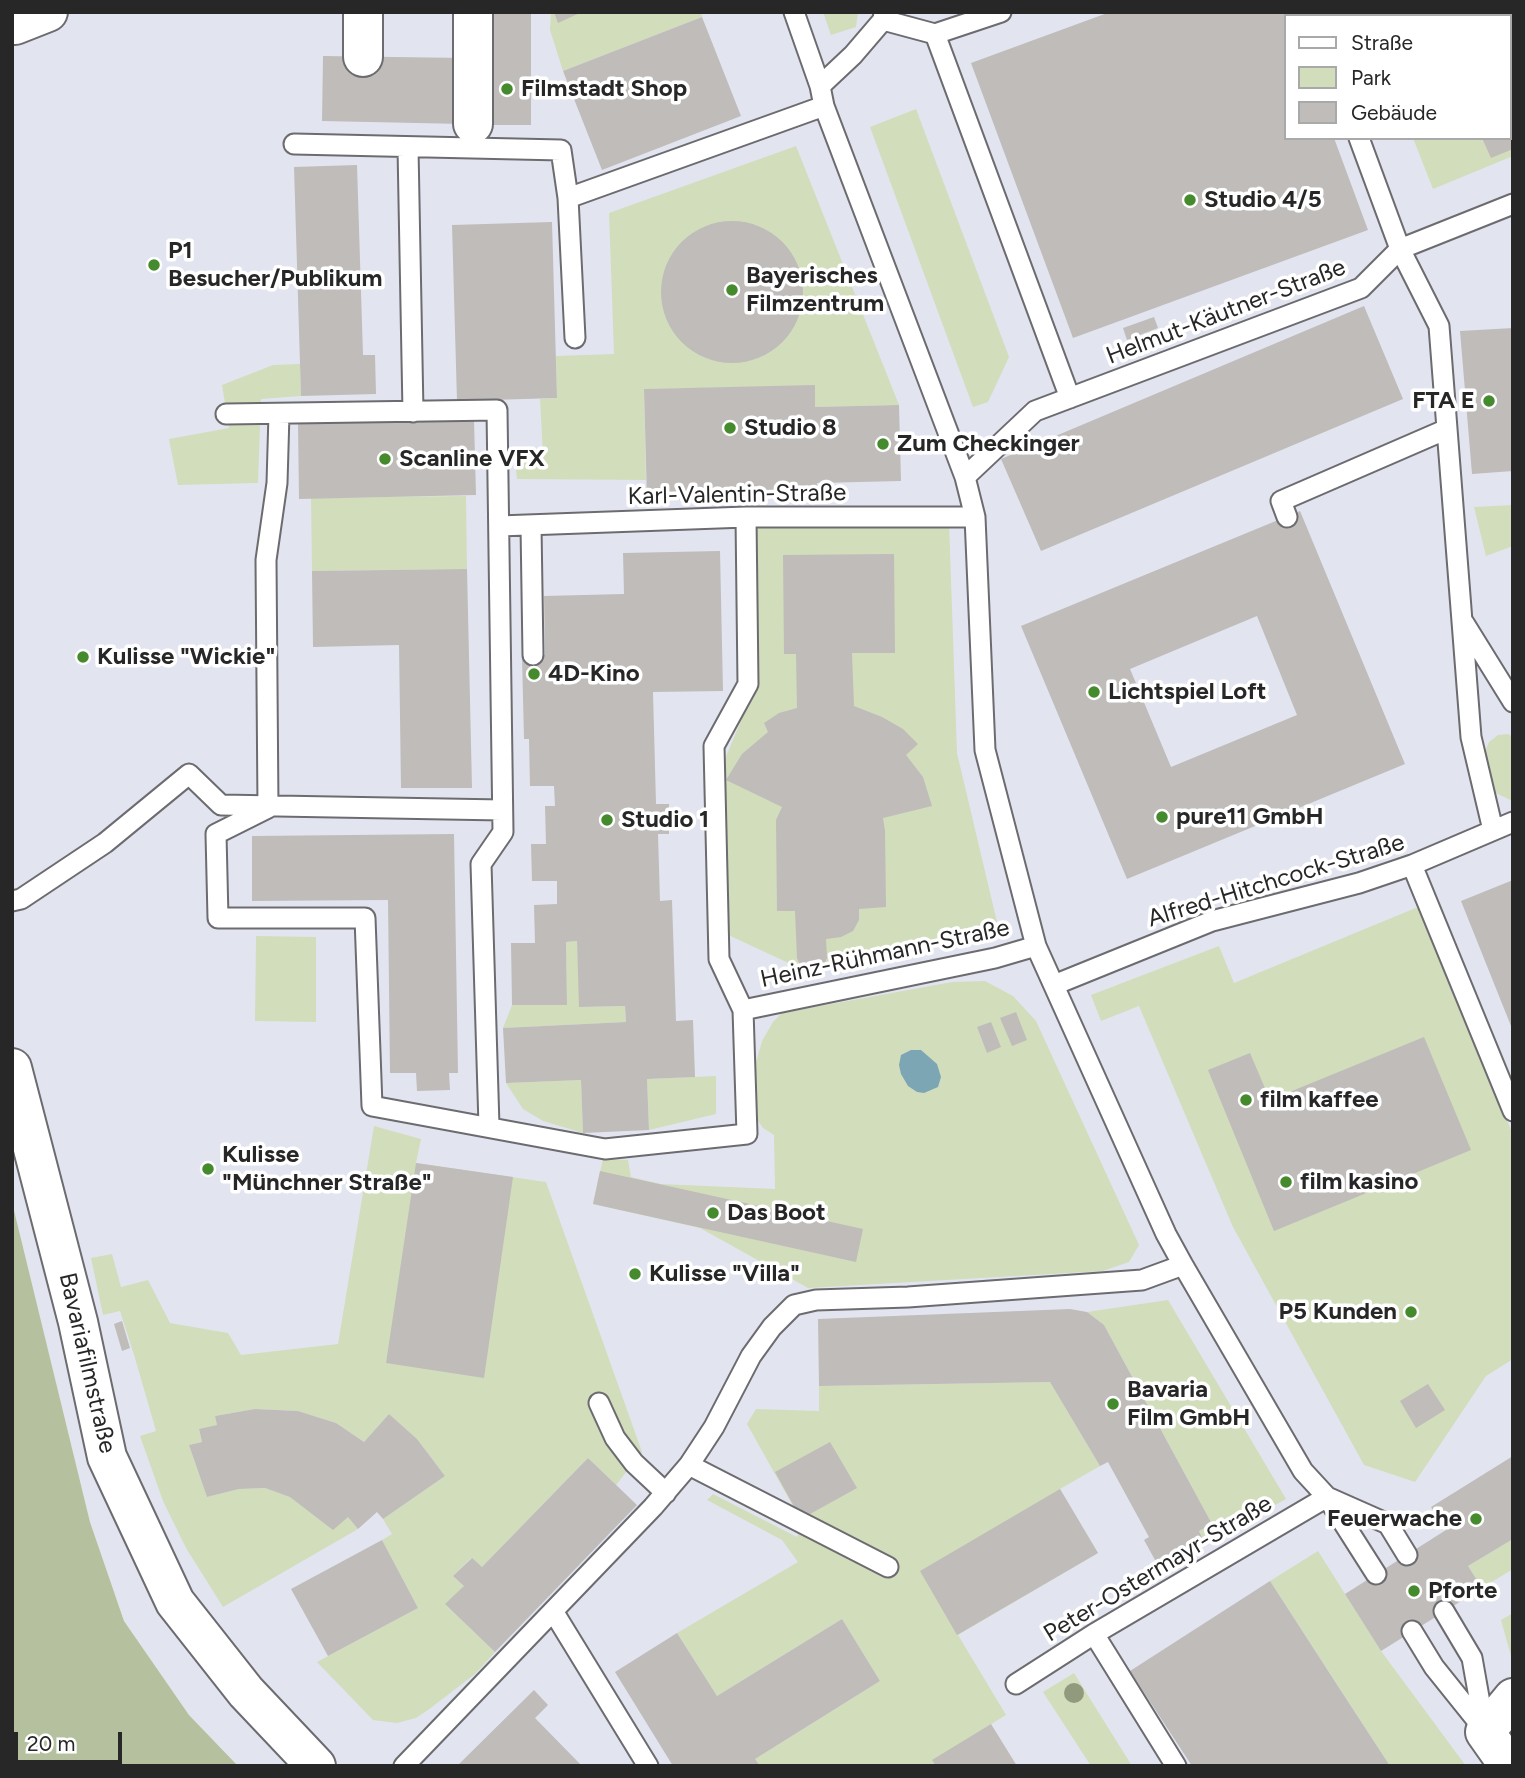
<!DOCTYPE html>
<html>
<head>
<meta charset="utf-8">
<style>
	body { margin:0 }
	#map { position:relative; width:1525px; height:1778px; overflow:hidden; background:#eeeff2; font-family:Figtree,sans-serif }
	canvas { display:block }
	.frame { position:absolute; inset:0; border:14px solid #272728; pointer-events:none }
	.legend { position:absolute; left:1284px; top:14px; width:228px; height:126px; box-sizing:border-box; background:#fff; border:2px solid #a9a9a9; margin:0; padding:9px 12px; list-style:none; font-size:21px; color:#272728 }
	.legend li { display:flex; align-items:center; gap:14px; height:35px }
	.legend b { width:35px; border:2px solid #a9a9a9 }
	.scale { position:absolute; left:14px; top:1732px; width:108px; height:32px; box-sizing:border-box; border:4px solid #272728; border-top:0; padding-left:9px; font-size:21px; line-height:24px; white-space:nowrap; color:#272728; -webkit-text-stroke:5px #fff; paint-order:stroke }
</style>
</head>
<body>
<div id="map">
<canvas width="1525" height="1778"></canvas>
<div class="frame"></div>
<ul class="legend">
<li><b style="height:9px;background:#fff"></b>Straße</li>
<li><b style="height:19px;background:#d2ddbc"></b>Park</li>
<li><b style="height:19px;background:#bfbcba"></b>Gebäude</li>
</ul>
<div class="scale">20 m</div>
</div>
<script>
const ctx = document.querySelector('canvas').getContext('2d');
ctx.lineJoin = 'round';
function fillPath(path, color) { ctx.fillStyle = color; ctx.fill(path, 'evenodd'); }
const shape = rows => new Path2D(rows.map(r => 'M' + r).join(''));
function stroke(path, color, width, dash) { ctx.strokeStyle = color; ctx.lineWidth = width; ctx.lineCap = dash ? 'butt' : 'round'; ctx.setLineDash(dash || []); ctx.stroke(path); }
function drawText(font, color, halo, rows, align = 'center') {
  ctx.font = font + ' Figtree,sans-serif'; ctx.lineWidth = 7; ctx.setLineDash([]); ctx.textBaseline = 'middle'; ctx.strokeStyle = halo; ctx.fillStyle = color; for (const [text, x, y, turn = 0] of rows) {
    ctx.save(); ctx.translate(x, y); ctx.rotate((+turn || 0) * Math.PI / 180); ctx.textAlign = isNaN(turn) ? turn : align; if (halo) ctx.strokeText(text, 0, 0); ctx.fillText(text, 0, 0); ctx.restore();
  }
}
const built = shape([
	[12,12,1513,12,1513,1766,238,1766,189,1715,124,1621,90,1522,12,1202],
	[1285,16,1509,16,1509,138,1285,138]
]);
const green = shape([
	[551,12,701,12,702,17,563,71,550,30],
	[823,12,858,12,856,27,831,35],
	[1365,12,1513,12,1513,156,1433,189,1413,138,1509,138,1509,16,1366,16],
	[916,109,1009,357,988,402,973,407,870,127],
	[796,146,899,405,815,407,815,386,644,389,646,480,517,479,515,461,543,454,540,399,557,398,556,356,614,354,609,213],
	[300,364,301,396,261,399,258,483,178,485,169,439,229,428,222,385,273,365],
	[466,496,467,569,312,571,311,498],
	[1513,505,1513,546,1486,556,1474,507],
	[949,522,957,753,997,922,969,934,810,973,726,934,722,766,754,690,751,523],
	[1508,734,1513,737,1513,799,1510,800,1494,792,1488,779,1484,754,1489,742,1498,735],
	[1418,907,1513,1135,1513,1359,1486,1376,1415,1482,1364,1465,1233,1227,1139,1006,1101,1021,1091,995,1219,946,1234,983],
	[256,936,316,937,316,1022,255,1021],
	[577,941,580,1007,625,1006,626,1022,503,1028,512,1005,567,1005,566,942],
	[985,981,1013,996,1036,1021,1139,1245,1129,1262,1103,1271,808,1288,700,1228,593,1204,603,1159,628,1160,631,1177,661,1184,775,1189,774,1135,763,1128,754,1115,750,1102,755,1066,762,1041,773,1022,782,1013,952,982],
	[716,1076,716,1114,649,1130,647,1079],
	[581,1080,583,1133,543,1121,523,1109,506,1083],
	[374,1126,421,1139,416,1163,546,1182,642,1452,616,1485,588,1458,482,1567,471,1558,453,1576,464,1586,446,1605,495,1652,475,1674,428,1710,416,1718,397,1723,373,1720,317,1662,418,1608,382,1540,392,1534,383,1519,445,1476,417,1439,389,1414,364,1442,336,1423,298,1411,255,1409,215,1416,217,1425,199,1430,202,1442,189,1445,207,1497,239,1489,265,1488,348,1517,358,1529,223,1607,186,1548,163,1501,140,1436,156,1431,135,1358,120,1311,103,1315,91,1258,112,1254,121,1287,148,1280,170,1323,228,1333,241,1355,338,1344],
	[1168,1300,1286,1499,1205,1544,1199,1531,1212,1524,1104,1325,1087,1312],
	[1050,1382,1100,1466,1060,1489,1098,1553,958,1635,1006,1715,933,1760,936,1766,760,1766,755,1759,880,1681,842,1619,717,1696,677,1633,798,1562,782,1540,707,1500,713,1494,797,1537,803,1524,747,1424,756,1409,819,1411,819,1386],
	[1513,1539,1513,1569,1482,1588,1468,1566],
	[1318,1551,1381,1651,1466,1766,1390,1766,1270,1581],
	[1513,1613,1513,1663,1501,1620],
	[1074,1673,1132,1766,1091,1766,1043,1692]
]);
const forest = shape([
	[12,1202,90,1522,124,1621,189,1715,238,1766,12,1766]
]);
const water = shape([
	[911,1050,921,1050,937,1064,941,1077,938,1087,924,1093,917,1092,908,1086,901,1074,899,1065,901,1055]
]);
const building = shape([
	[483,12,531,12,531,125,483,125],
	[554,12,582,12,558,23],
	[1110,12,1288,12,1289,16,1285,16,1285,138,1334,138,1368,230,1073,338,971,63],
	[1432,12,1513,12,1513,149,1491,158,1482,138,1509,138,1509,16,1433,16],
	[702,17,741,116,602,170,563,71],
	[323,56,465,58,464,124,322,121],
	[357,165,363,355,375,355,376,394,301,396,294,167],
	'661 292a71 71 0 1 1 142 0a71 71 0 1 1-142 0Z',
	[552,222,557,398,457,401,452,225],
	[1364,306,1403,399,1041,551,1001,459],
	[1154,317,1158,328,1127,340,1123,328],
	[1513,328,1513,471,1472,474,1460,331],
	[815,385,815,407,899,405,901,481,817,483,818,497,647,500,644,389],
	[474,420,476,495,299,499,298,423],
	[1300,511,1405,764,1127,879,1021,626],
	[1257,616,1297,715,1171,767,1130,669],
	[720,551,723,691,653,692,656,804,669,804,669,834,658,834,660,901,672,900,676,1021,693,1020,695,1077,647,1079,649,1130,583,1133,581,1080,506,1083,503,1028,626,1022,625,1006,579,1007,577,941,566,942,567,1005,512,1005,511,943,535,943,534,905,557,904,557,881,532,881,531,844,546,844,545,806,555,806,554,786,530,786,529,739,524,739,522,656,545,655,544,596,624,594,623,553],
	[894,554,895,653,852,653,854,706,882,717,903,729,918,744,906,755,923,777,932,806,883,818,885,831,886,907,859,909,859,920,853,931,841,937,826,939,827,958,824,965,815,969,807,969,800,965,797,958,795,911,777,911,776,820,782,807,726,780,742,754,768,732,764,723,779,713,797,708,796,654,784,654,783,555],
	[467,569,472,788,401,788,399,645,313,647,312,571],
	[454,834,458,1073,449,1073,450,1090,417,1091,416,1073,390,1073,388,900,252,901,252,836],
	[1513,880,1513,1031,1461,901],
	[1016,1012,1027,1040,1012,1046,1000,1018],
	[991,1022,1001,1047,987,1053,977,1027],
	[1424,1037,1471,1150,1274,1231,1208,1070,1250,1053,1270,1100],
	[416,1163,513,1177,484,1378,386,1363],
	[600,1171,863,1229,856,1262,593,1204],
	[1070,1309,1087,1312,1104,1325,1212,1524,1199,1531,1205,1544,1160,1569,1144,1540,1149,1537,1108,1462,1100,1466,1050,1382,819,1386,818,1319],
	[122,1321,130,1348,122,1351,114,1324],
	[1428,1384,1445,1410,1416,1428,1400,1401],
	[255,1409,298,1411,336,1423,364,1442,389,1414,417,1439,445,1476,383,1519,377,1512,358,1529,348,1517,333,1530,290,1497,265,1488,239,1489,207,1497,189,1445,202,1442,199,1429,217,1425,215,1416],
	[830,1442,857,1488,801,1519,775,1472],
	[1513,1456,1513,1539,1468,1566,1482,1588,1381,1651,1345,1594,1446,1530,1431,1507],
	[588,1458,637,1505,495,1652,445,1604,464,1586,453,1576,472,1558,482,1567],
	[1060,1489,1098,1553,957,1635,920,1571],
	[382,1540,418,1608,328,1656,291,1589],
	[1270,1581,1334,1680,1390,1766,1192,1766,1130,1671],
	[842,1619,880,1681,755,1759,760,1766,673,1766,615,1672,677,1633,717,1696],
	[534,1690,548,1705,535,1718,582,1766,457,1766],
	[991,1724,1017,1766,936,1766,932,1760]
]);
const lane = shape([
	[794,12,820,86,824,106,965,477,975,517,985,750,1036,946,1166,1234,1183,1265,1303,1471,1327,1497,1376,1574],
	[1311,12,1313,16],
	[1406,12,1408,16],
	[883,20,935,34,1001,12],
	[935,34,1070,398],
	[820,86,853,55,883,20,884,12],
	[1359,138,1400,249,1439,326,1471,737,1493,830],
	[294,144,561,150,568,198,575,338],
	[408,148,413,412],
	[568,198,824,106],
	[226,414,497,410,503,832,481,864,489,1126],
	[279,414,277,483,266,560,268,808,216,834,218,918,365,918,372,1106,605,1149,747,1134,743,1010,719,959,714,746,748,684,746,517],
	[965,477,1035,411,1361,288,1400,249,1513,204],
	[1287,517,1281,501,1447,429],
	[499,526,746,517,975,517],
	[531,526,533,655],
	[1464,623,1513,702],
	[1412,865,1513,1111],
	[12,901,21,899,105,843,189,774,221,805,502,810],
	[1054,985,1212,921,1359,883,1412,865,1513,822],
	[743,1010,995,958,1036,946],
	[599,1403,615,1438,634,1463,666,1493],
	[689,1465,888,1567],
	[1327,1497,1388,1524,1407,1555],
	[553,1611,648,1766],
	[1444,1611,1472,1658,1485,1731],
	[1412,1631,1434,1667,1483,1728],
	[1094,1634,1176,1766],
	[1016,1684,1094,1634,1327,1497],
	[404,1766,653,1507,689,1465,714,1427,751,1356,772,1327,794,1305,816,1300,908,1297,1142,1280,1183,1265]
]);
const street = shape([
	[363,12,363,57],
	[473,12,473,124],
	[15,25,48,12],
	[12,1068,78,1322,107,1457,175,1602,246,1692,316,1766],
	[1509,1766,1485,1732,1513,1698]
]);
const trees = [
	[1074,1693]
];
const markers = [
	[507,89,7,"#468a2e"],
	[1190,200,7,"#468a2e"],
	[154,265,7,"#468a2e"],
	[732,290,7,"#468a2e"],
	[1489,401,7,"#468a2e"],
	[730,428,7,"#468a2e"],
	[883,444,7,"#468a2e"],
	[385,459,7,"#468a2e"],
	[83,657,7,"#468a2e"],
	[534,674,7,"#468a2e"],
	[1094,692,7,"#468a2e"],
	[1162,817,7,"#468a2e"],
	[607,820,7,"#468a2e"],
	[1246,1100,7,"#468a2e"],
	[208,1169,7,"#468a2e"],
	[1286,1182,7,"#468a2e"],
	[713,1213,7,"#468a2e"],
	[635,1274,7,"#468a2e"],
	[1411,1312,7,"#468a2e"],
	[1113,1404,7,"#468a2e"],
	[1476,1519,7,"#468a2e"],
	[1414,1591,7,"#468a2e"]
];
const poiNames = [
	["Filmstadt Shop",521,89],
	["Studio 4/5",1204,200],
	["P1",168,251],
	["Besucher/Publikum",168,279],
	["Bayerisches",746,276],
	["Filmzentrum",746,304],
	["FTA E",1475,401,"right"],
	["Studio 8",744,428],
	["Zum Checkinger",897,444],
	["Scanline VFX",399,459],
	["Kulisse \"Wickie\"",97,657],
	["4D-Kino",548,674],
	["Lichtspiel Loft",1108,692],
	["pure11 GmbH",1176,817],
	["Studio 1",621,820],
	["film kaffee",1260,1100],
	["Kulisse",222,1155],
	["\"Münchner Straße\"",222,1183],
	["film kasino",1300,1182],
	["Das Boot",727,1213],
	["Kulisse \"Villa\"",649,1274],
	["P5 Kunden",1397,1312,"right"],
	["Bavaria",1127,1390],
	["Film GmbH",1127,1418],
	["Feuerwache",1462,1519,"right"],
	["Pforte",1428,1591]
];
const streetNames = [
	["Helmut-Käutner-Straße",1226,312,-21],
	["Karl-Valentin-Straße",737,495,-1],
	["Alfred-Hitchcock-Straße",1276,881,-17],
	["Heinz-Rühmann-Straße",885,954,-12],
	["Bavariafilmstraße",87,1363,77],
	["Peter-Ostermayr-Straße",1158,1569,-31]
];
fillPath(built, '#e2e5f0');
fillPath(green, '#d2ddbc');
fillPath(forest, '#b5c19e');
fillPath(water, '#7da6b5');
fillPath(building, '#bfbcba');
stroke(lane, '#6c6c70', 23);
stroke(street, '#6c6c70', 42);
stroke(lane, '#fff', 19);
stroke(street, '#fff', 38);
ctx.fillStyle = '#929a7e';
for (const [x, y] of trees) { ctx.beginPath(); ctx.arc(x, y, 10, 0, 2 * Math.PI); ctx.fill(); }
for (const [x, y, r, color] of markers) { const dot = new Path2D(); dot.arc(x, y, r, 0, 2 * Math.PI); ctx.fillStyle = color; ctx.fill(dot); stroke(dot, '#fff', 2.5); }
drawText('bold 24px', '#272728', '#fff', poiNames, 'left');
drawText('24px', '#272728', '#fff', streetNames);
</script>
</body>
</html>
